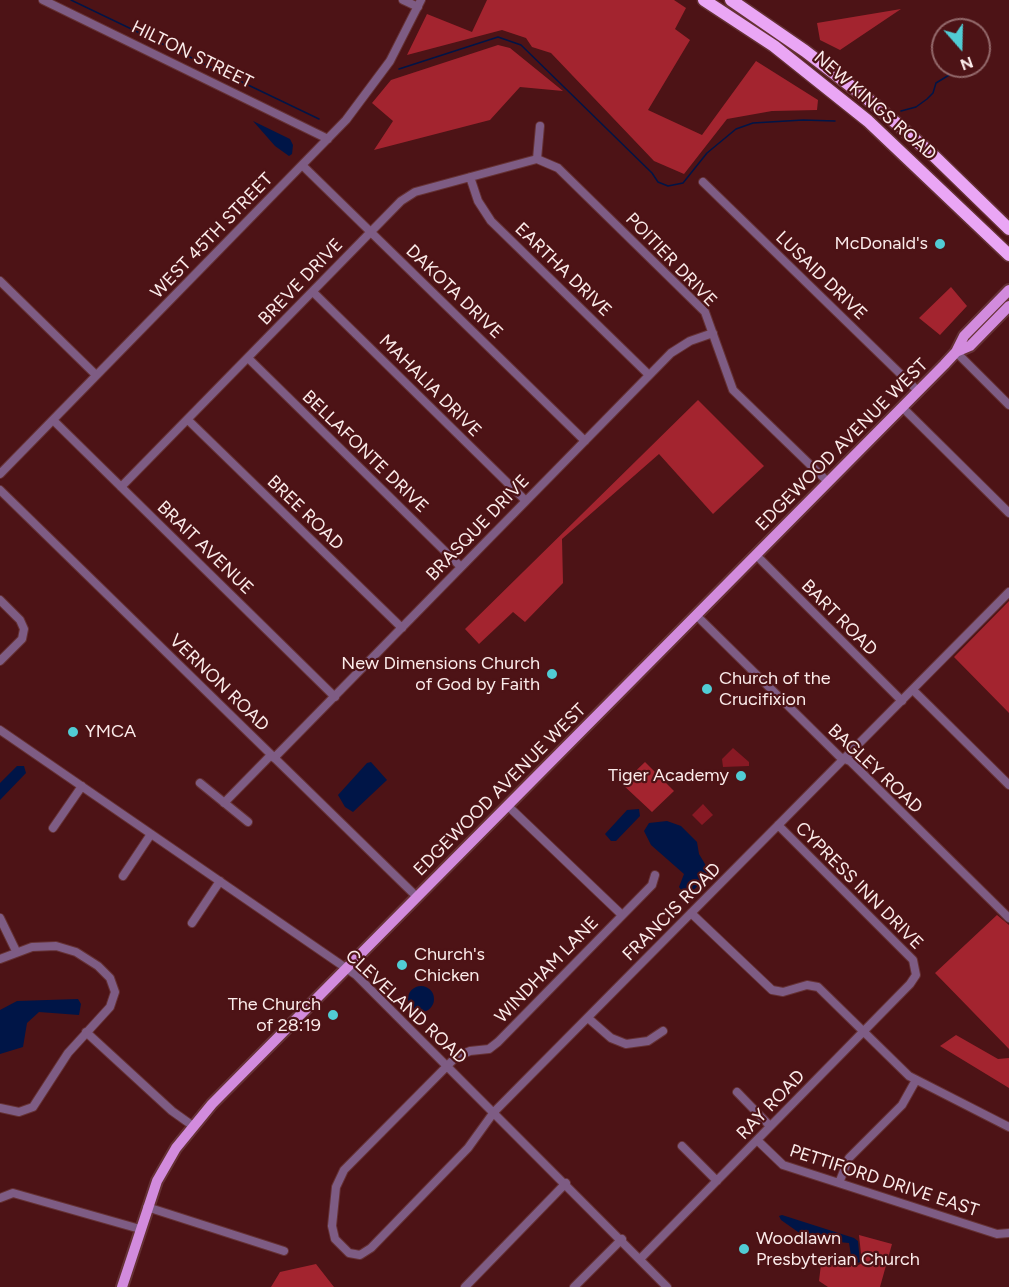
<!DOCTYPE html>
<html>
<head>
<meta charset="utf-8">
<style>
	body { margin:0 }
	#map { position:relative; width:1009px; height:1287px; overflow:hidden; background:#4d1316; font-family:Figtree,sans-serif }
	canvas { display:block }
	.north { position:absolute; left:931px; top:18px; width:60px; height:60px; box-sizing:border-box; background:#4d1316; border:2px solid #93696b; border-radius:50%; rotate:160deg; font-size:16px; font-weight:700; line-height:24px; text-align:center; color:#fbebea }
	.north::after { content:''; display:block; margin:auto; width:21px; height:27px; background:#51ccd4; clip-path:polygon(50% 0,100% 100%,50% 72%,0 100%) }
</style>
</head>
<body>
<div id="map">
<canvas width="1009" height="1287"></canvas>
<div class="north">N</div>
</div>
<script>
const ctx = document.querySelector('canvas').getContext('2d');
ctx.lineJoin = 'round';
function fillPath(path, color) { ctx.fillStyle = color; ctx.fill(path, 'evenodd'); }
const shape = rows => new Path2D(rows.map(r => 'M' + r).join(''));
function stroke(path, color, width, dash) { ctx.strokeStyle = color; ctx.lineWidth = width; ctx.lineCap = dash ? 'butt' : 'round'; ctx.setLineDash(dash || []); ctx.stroke(path); }
function drawText(font, color, halo, rows, align = 'center') {
  ctx.font = font + ' Figtree,sans-serif'; ctx.lineWidth = 4.5; ctx.setLineDash([]); ctx.textBaseline = 'middle'; ctx.strokeStyle = halo; ctx.fillStyle = color; for (const [text, x, y, turn = 0] of rows) {
    ctx.save(); ctx.translate(x, y); ctx.rotate((+turn || 0) * Math.PI / 180); ctx.textAlign = isNaN(turn) ? turn : align; if (halo) ctx.strokeText(text, 0, 0); ctx.fillText(text, 0, 0); ctx.restore();
  }
}
const green = shape([
	[733,748,749,762,749,766,723,767,722,759],
	[703,804,713,815,702,825,692,815]
]);
const forest = shape([
	[487,0,674,0,686,8,675,29,690,40,648,110,702,135,756,61,818,100,817,110,772,111,727,119,684,174,654,161,551,53,532,47,526,38,502,30,407,55,427,14,472,32],
	[901,9,840,50,820,40,817,23],
	[498,45,510,48,563,91,520,87,490,120,374,150,393,121,372,103,391,80],
	[951,287,967,306,940,335,919,318],
	[698,400,764,466,713,514,659,454,562,539,563,583,525,622,513,612,479,644,465,629],
	[1009,601,1009,713,954,657],
	[645,762,674,791,652,812,622,784],
	[997,915,1009,925,1009,1049,935,973],
	[956,1035,998,1059,1009,1058,1009,1088,940,1046],
	[859,1235,892,1244,880,1287,828,1287,819,1281,821,1264,857,1266,862,1263],
	[316,1264,334,1287,271,1287,280,1272]
]);
const water = shape([
	[253,121,290,139,293,145,292,154,289,156,275,146],
	[371,762,387,780,353,812,345,807,338,795,367,763],
	[17,766,24,766,26,773,0,800,0,783],
	[639,809,640,816,616,841,611,841,605,834,627,810],
	[667,821,681,826,697,842,699,854,708,869,707,876,689,895,684,894,679,887,684,874,651,845,644,831,649,823],
	'408 999a13 13 0 1 1 26 0a13 13 0 1 1-26 0Z',
	[78,999,81,1004,79,1015,39,1012,27,1023,23,1047,0,1054,0,1010,17,1001],
	[782,1215,854,1238,858,1241,860,1262,854,1264,852,1261,849,1243,808,1239,781,1220,779,1216]
]);
const stream = shape([
	[71,0,319,119],
	[399,69,498,37,521,45,652,173,658,182,668,186,683,183,707,153,736,129,753,123,803,120,835,121],
	[901,111,916,107,927,99,933,93,936,83,964,66]
]);
const minor = shape([
	[43,0,328,139],
	[403,0,418,7],
	[537,159,540,126],
	[302,165,585,441],
	[470,177,478,201,491,221,649,375],
	[703,182,918,391],
	[0,281,96,375],
	[313,292,526,501],
	[956,352,1009,405],
	[248,358,461,567],
	[902,407,1009,513],
	[53,420,335,697],
	[188,420,402,628],
	[0,474,346,120,390,61,421,0],
	[121,487,401,201,415,192,537,159,558,168,705,312,733,390,828,482],
	[0,490,417,897],
	[756,555,902,701],
	[0,600,20,620,24,629,22,639,0,661],
	[696,615,840,757,850,761,1009,918],
	[913,690,1009,785],
	[0,730,356,975,667,1287],
	[274,758,671,353,690,341,713,333],
	[200,783,248,822],
	[224,803,271,755],
	[508,806,622,915],
	[53,828,82,786],
	[655,875,652,885,498,1042,489,1049,470,1051,456,1057,344,1170,336,1187,332,1226,335,1239,349,1253,360,1255,371,1248,468,1148,494,1112,1009,592],
	[123,876,151,834],
	[691,913,772,990,783,992,807,985,818,987,909,1076,1009,1127],
	[0,918,16,951],
	[192,923,220,881],
	[0,959,32,947,56,946,76,952,98,966,110,978,115,992,110,1007,68,1053,33,1107,19,1112,0,1108],
	[588,1018,611,1038,626,1044,648,1041,663,1031],
	[86,1032,172,1111,193,1126],
	[737,1092,770,1126],
	[757,1140,783,1165,997,1234,1009,1233],
	[682,1146,717,1181],
	[839,1183,849,1158,902,1105,916,1080],
	[0,1198,13,1193,140,1229],
	[147,1207,284,1251],
	[641,1258,910,984,916,975,913,960,778,825],
	[465,1287,566,1183],
	[574,1287,622,1239]
]);
const major = shape([
	[956,352,970,346,1009,306],
	[122,1287,157,1181,176,1148,212,1104,944,365,956,352,964,336,1009,290]
]);
const highway = shape([
	[704,0,774,46,868,121,1009,255],
	[731,0,805,51,874,104,933,155,1009,229]
]);
const markers = [
	[940,244,6,"#51ccd4"],
	[552,674,6,"#51ccd4"],
	[707,689,6,"#51ccd4"],
	[73,732,6,"#51ccd4"],
	[741,776,6,"#51ccd4"],
	[402,965,6,"#51ccd4"],
	[333,1015,6,"#51ccd4"],
	[744,1249,6,"#51ccd4"]
];
const streetNames = [
	["HILTON STREET",192,55,26],
	["NEW KINGS ROAD",875,106,41],
	["WEST 45TH STREET",212,236,-46],
	["POITIER DRIVE",671,260,46],
	["EARTHA DRIVE",563,270,44],
	["LUSAID DRIVE",821,276,44],
	["BREVE DRIVE",301,282,-46],
	["DAKOTA DRIVE",454,292,44],
	["MAHALIA DRIVE",430,386,45],
	["EDGEWOOD AVENUE WEST",842,445,-45],
	["BELLAFONTE DRIVE",365,452,44],
	["BREE ROAD",305,513,44],
	["BRASQUE DRIVE",478,528,-46],
	["BRAIT AVENUE",205,548,44],
	["BART ROAD",839,618,45],
	["VERNON ROAD",219,683,44],
	["BAGLEY ROAD",875,769,43],
	["EDGEWOOD AVENUE WEST",500,790,-45],
	["CYPRESS INN DRIVE",859,886,45],
	["FRANCIS ROAD",672,912,-45],
	["WINDHAM LANE",547,970,-46],
	["CLEVELAND ROAD",406,1007,43],
	["RAY ROAD",771,1105,-46],
	["PETTIFORD DRIVE EAST",884,1181,18]
];
const poiNames = [
	["McDonald's",928,244],
	["New Dimensions Church",540,664],
	["of God by Faith",540,685],
	["Church of the",719,679,"left"],
	["Crucifixion",719,700,"left"],
	["YMCA",85,732,"left"],
	["Tiger Academy",729,776],
	["Church's",414,955,"left"],
	["Chicken",414,976,"left"],
	["The Church",321,1005],
	["of 28:19",321,1026],
	["Woodlawn",756,1239,"left"],
	["Presbyterian Church",756,1260,"left"]
];
fillPath(green, '#881924');
fillPath(forest, '#a3242f');
fillPath(water, '#001547');
stroke(stream, '#001547', 1.5);
stroke(minor, '#653134', 10);
stroke(major, '#653134', 14);
stroke(highway, '#653134', 15);
stroke(minor, '#7e5c84', 8);
stroke(major, '#d28bdd', 10);
stroke(highway, '#eaa6f5', 12);
for (const [x, y, r, color] of markers) { const dot = new Path2D(); dot.arc(x, y, r, 0, 2 * Math.PI); ctx.fillStyle = color; ctx.fill(dot); stroke(dot, '#4d1316', 2); }
drawText('18px', '#fbebea', '#4d1316', streetNames);
drawText('18px', '#fbebea', '#4d1316', poiNames, 'right');
</script>
</body>
</html>
